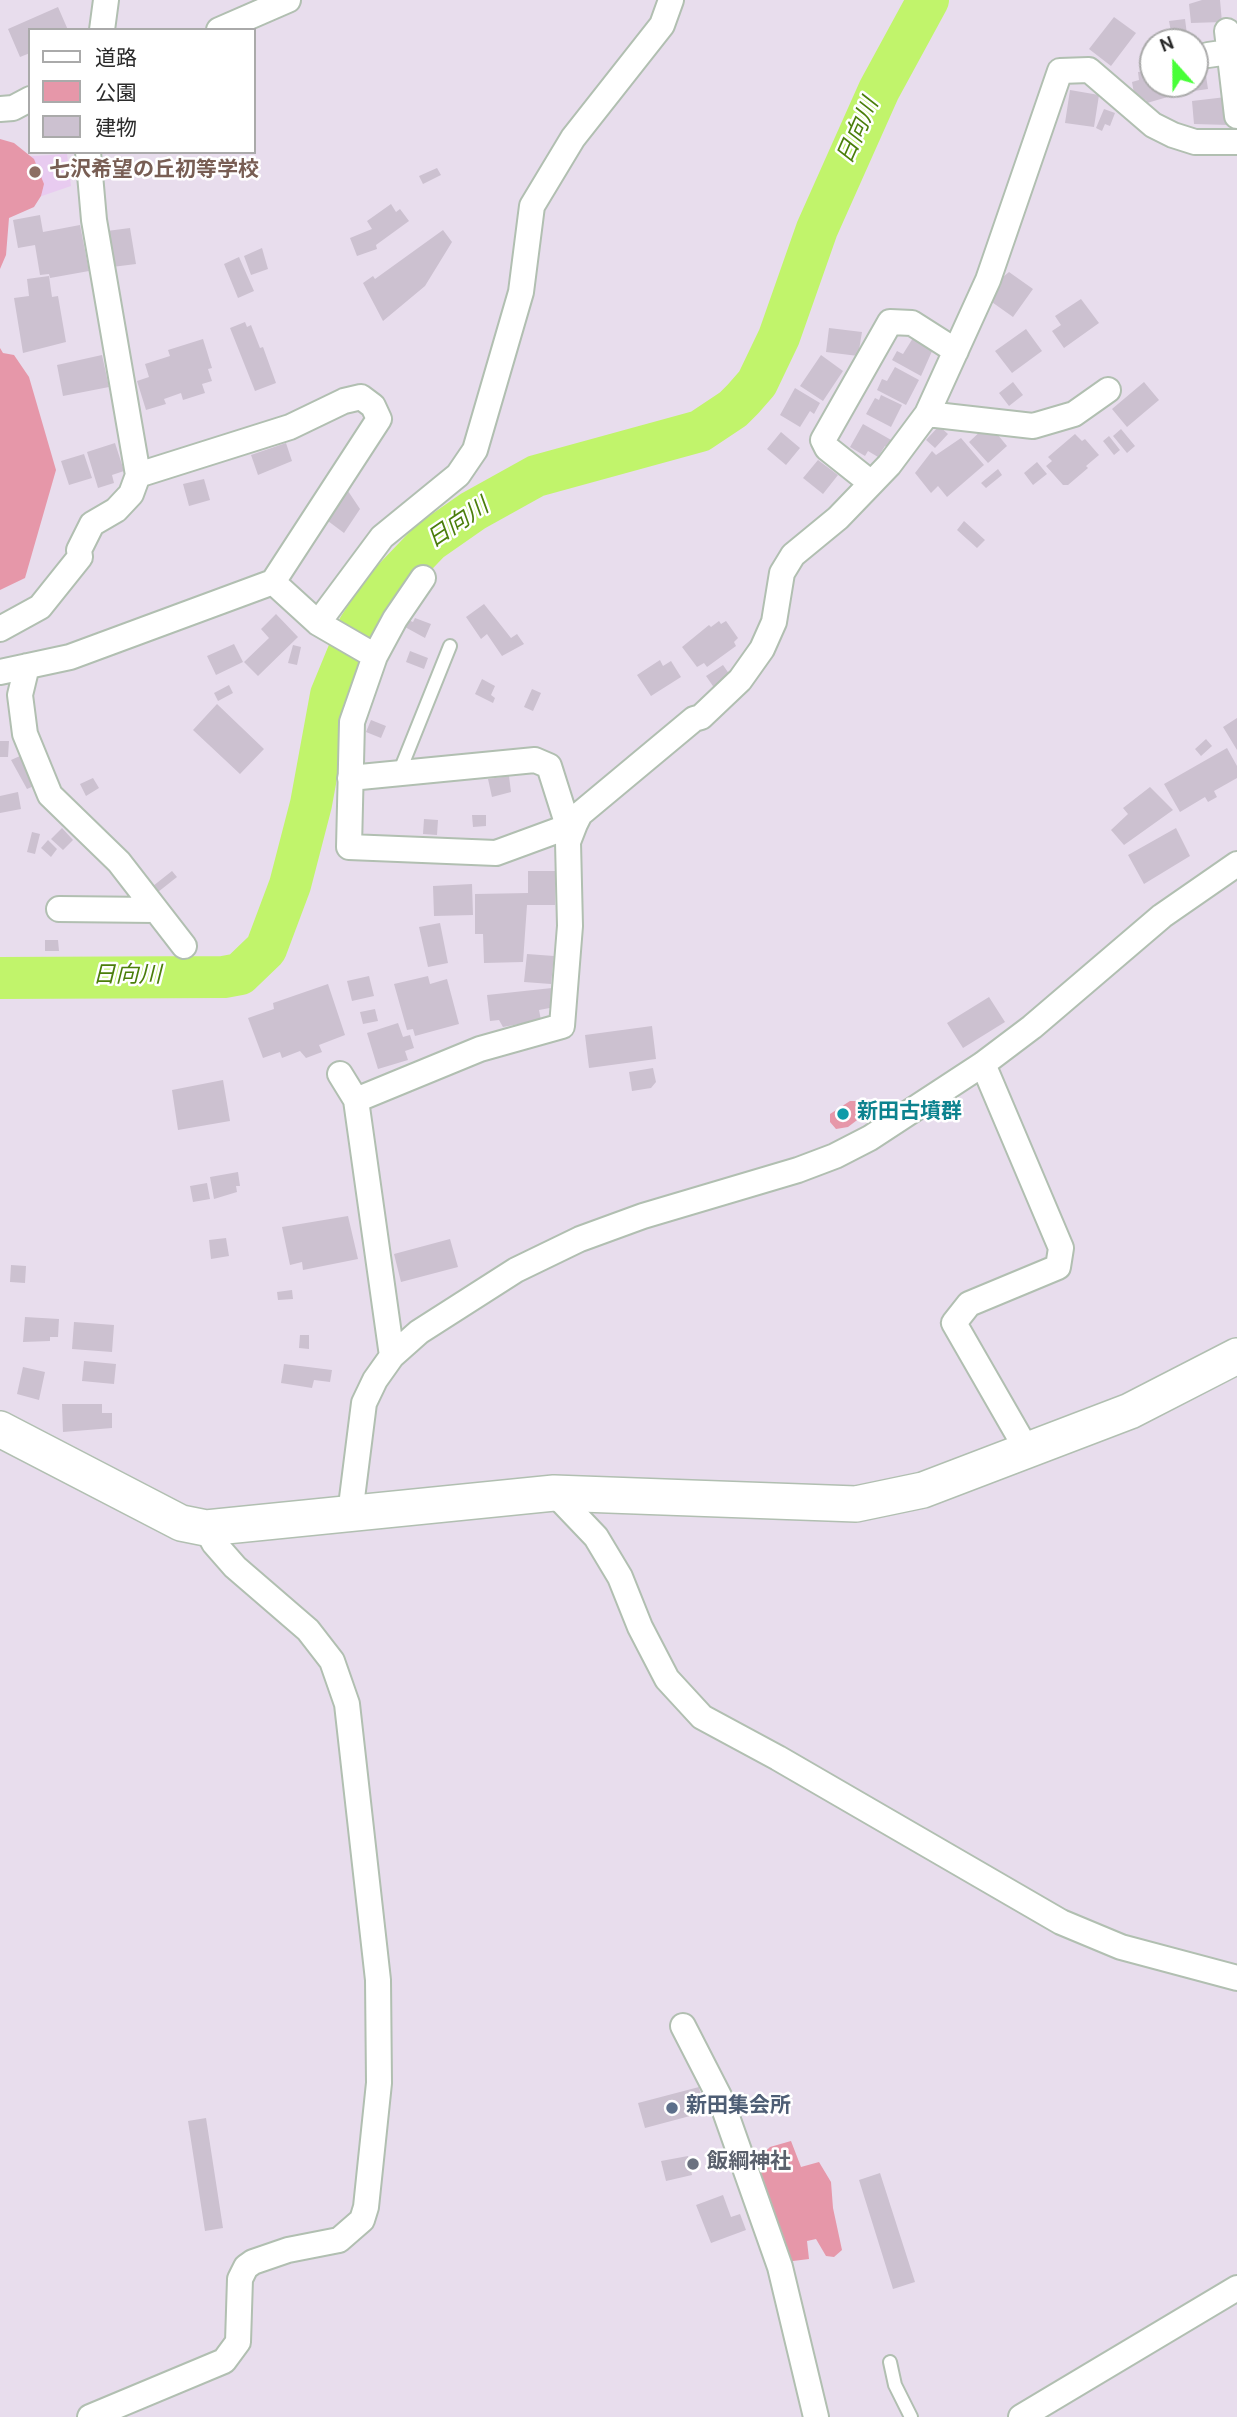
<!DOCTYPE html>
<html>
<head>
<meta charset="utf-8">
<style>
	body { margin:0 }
	#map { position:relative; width:1237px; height:2417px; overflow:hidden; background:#e8dded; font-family:Overpass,"Noto Sans JP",sans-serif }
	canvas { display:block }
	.legend { position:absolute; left:28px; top:28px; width:228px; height:126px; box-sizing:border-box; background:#fff; border:2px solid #aaa; margin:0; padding:9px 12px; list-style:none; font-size:21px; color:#2b2b2b }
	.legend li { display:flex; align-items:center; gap:14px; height:35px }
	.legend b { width:35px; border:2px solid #aaa }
	.north { position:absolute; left:1139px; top:28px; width:70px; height:70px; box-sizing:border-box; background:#fff; border:2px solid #aaa; border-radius:50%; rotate:339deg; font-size:19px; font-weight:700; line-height:28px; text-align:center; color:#2b2b2b }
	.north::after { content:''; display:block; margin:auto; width:24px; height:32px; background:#48ff38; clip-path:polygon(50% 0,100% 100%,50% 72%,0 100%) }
</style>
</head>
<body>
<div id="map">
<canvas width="1237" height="2417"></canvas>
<ul class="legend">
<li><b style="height:9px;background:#fff"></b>道路</li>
<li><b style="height:19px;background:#e697a9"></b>公園</li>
<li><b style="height:19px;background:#ccc1d0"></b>建物</li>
</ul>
<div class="north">N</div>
</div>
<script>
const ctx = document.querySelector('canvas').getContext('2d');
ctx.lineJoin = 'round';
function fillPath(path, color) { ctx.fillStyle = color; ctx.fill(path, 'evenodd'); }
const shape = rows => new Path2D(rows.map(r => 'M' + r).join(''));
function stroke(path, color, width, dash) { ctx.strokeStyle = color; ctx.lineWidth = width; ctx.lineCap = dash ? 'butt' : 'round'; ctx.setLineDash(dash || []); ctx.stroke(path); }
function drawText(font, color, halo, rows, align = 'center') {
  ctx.font = font + ' Overpass,"Noto Sans JP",sans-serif'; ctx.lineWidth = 5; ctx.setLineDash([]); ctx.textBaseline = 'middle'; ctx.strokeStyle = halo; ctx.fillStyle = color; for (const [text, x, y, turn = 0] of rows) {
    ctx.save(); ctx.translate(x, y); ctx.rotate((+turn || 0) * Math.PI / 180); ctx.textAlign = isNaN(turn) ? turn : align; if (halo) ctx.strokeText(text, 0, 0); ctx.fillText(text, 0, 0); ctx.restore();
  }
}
const education = shape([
	[67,154,71,186,4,209,1,158]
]);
const green = shape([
	[0,139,14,143,34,159,44,184,41,196,34,207,9,218,6,255,0,269],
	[0,348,3,353,14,355,29,377,56,470,25,578,0,590],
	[850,1101,862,1101,869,1111,848,1127,836,1129,830,1122,830,1114],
	[791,2141,801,2167,819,2162,831,2182,833,2208,842,2250,834,2257,826,2256,816,2239,807,2241,809,2259,785,2262,752,2164,770,2147]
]);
const river = shape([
	[0,978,224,977,240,974,266,949,290,885,311,804,331,695,359,627,384,589,430,541,473,511,536,476,700,431,733,409,743,399,757,383,779,337,817,229,879,90,928,0]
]);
const building = shape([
	[1202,0,1220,0,1222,22,1191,23,1189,4],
	[58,7,68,30,30,30,30,53,20,57,8,29],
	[1114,17,1136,33,1111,66,1089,49],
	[1185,19,1188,42,1160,42,1158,33,1171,32,1169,21],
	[1204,63,1208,89,1187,92,1186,84,1195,84,1195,65],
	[1153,70,1153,84,1169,84,1171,96,1147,103,1146,100,1135,99,1132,82,1139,80,1138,72],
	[1070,90,1099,95,1094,127,1065,123],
	[1226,97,1229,125,1194,124,1192,101],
	[1104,109,1115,113,1110,126,1105,124,1102,131,1096,128],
	[437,168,441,175,423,184,419,176],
	[391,204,396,212,400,209,409,221,376,245,377,249,357,256,350,238,372,229,367,221],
	[40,215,43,232,80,225,89,271,50,278,49,274,40,275,35,245,18,248,13,220],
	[130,228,136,264,112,267,107,231],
	[443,230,452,242,425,286,383,321,363,283,373,276,375,279],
	[262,248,268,269,251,275,244,256],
	[239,257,254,291,238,298,224,264],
	[1009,272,1033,289,1013,317,989,300,1001,285,997,282],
	[49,276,52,297,58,296,66,342,23,353,14,298,29,296,27,279],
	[1081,299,1099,323,1064,348,1052,331,1061,325,1055,316],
	[245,322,247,327,251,325,260,348,263,347,276,383,255,391,230,328],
	[829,328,862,332,858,356,826,352],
	[1026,329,1042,351,1012,373,995,351],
	[913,338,933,349,921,376,892,360,897,351,903,354],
	[203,339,212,368,208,369,212,381,202,384,205,393,183,400,181,393,164,399,166,404,146,410,137,381,149,377,145,364,170,356,168,350],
	[102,355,109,387,63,396,57,365],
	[821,355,843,371,823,401,800,386],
	[895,367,919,380,906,405,877,390,882,379,887,381],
	[1013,382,1023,395,1009,406,999,393],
	[1144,382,1159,400,1127,427,1112,409],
	[795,388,820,403,814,414,810,411,800,427,780,415],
	[881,395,902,405,891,427,866,414,875,398,879,400],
	[863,424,893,441,889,449,885,446,878,457,868,451,865,456,850,447],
	[939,426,948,434,935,448,926,440],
	[984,428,993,429,1007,446,988,463,969,442],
	[1121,429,1135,446,1127,453,1113,436],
	[781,432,800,448,786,465,767,449],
	[1075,434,1082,441,1085,439,1099,455,1086,466,1088,468,1068,485,1063,485,1046,466,1052,461,1048,457],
	[1109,436,1120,450,1114,455,1103,441],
	[961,438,984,465,947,497,938,486,931,493,915,473,932,451,936,455],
	[115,443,124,471,112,475,114,483,98,488,87,452],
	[286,443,292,461,258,475,251,455],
	[84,454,92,478,69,485,61,461],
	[818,460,838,475,823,494,803,478],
	[1037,462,1047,474,1033,485,1024,473],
	[998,469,1002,475,986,488,981,483],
	[204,479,210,500,189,506,183,484],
	[348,491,360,509,344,533,328,521],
	[964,521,985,540,977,548,957,530],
	[484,604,511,638,517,634,524,644,502,656,487,634,481,639,466,617],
	[276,614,298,637,258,676,244,662,269,638,261,629],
	[415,618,431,624,425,638,405,627,408,620,413,622],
	[719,621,721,624,726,621,738,638,734,642,736,646,707,667,704,663,697,667,682,647,709,625,711,627],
	[234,644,243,662,216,675,207,656],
	[293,645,301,647,297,665,288,663],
	[410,651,428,658,424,669,406,662],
	[660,660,663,666,671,661,681,677,651,696,637,675],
	[723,665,732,678,715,689,706,676],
	[482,679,495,686,491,695,495,698,493,703,475,694],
	[229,685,233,693,218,701,214,693],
	[532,689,541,693,533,711,524,707],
	[217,704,264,749,240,774,193,730],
	[1237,718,1237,750,1223,727],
	[371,720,386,726,381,738,366,732],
	[1206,739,1212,746,1201,756,1195,749],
	[0,741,9,741,8,757,0,757],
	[1227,748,1237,766,1237,778,1214,791,1217,797,1208,802,1205,797,1180,812,1164,784],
	[20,756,34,786,27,789,11,760],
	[509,776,511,792,492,797,488,779],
	[93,778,99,788,86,796,80,784],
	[1150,787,1173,810,1124,845,1111,830,1128,814,1123,808],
	[18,792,21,809,0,813,0,796],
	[472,815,486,815,486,826,473,827],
	[424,819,438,820,437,835,423,834],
	[62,828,73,840,63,850,51,839],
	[1176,828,1190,856,1144,884,1128,855],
	[32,832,40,834,35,854,27,852],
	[48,840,57,849,51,857,41,848],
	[172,871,177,877,158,892,153,886],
	[528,871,555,871,555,905,527,905,523,962,484,963,483,934,475,934,475,894,528,893],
	[472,884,473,915,434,916,433,886],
	[440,923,448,963,428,967,419,927],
	[45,940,58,940,59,951,45,951],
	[527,954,554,956,551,984,524,982],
	[369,976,374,996,352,1001,347,981],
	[428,976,430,984,447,979,459,1024,415,1036,413,1029,407,1030,394,984],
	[328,984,345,1035,319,1045,322,1052,306,1058,300,1051,282,1058,280,1052,263,1058,248,1018,274,1009,273,1003],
	[552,988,555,1007,539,1010,541,1020,503,1027,499,1020,490,1021,487,995],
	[989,997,1005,1022,963,1048,947,1023],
	[375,1009,378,1021,363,1024,360,1012],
	[398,1023,403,1037,410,1035,414,1048,405,1051,408,1060,378,1069,367,1033],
	[652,1026,656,1059,589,1068,585,1035],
	[653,1068,656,1082,651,1088,632,1091,629,1072],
	[223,1080,230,1121,178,1130,172,1090],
	[238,1172,240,1186,236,1186,237,1192,214,1199,210,1177],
	[207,1183,210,1199,193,1202,190,1186],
	[348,1216,358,1259,303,1270,302,1262,290,1265,282,1227],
	[226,1238,229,1256,211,1259,209,1240],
	[450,1239,458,1267,401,1282,394,1254],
	[11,1265,26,1266,25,1283,10,1282],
	[292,1290,293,1299,278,1300,277,1292],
	[25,1317,59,1319,58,1337,50,1337,50,1341,23,1342],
	[74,1322,114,1325,112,1352,72,1349],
	[300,1335,309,1335,309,1349,299,1348],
	[84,1361,116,1364,114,1384,82,1381],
	[284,1364,332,1370,330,1382,314,1380,312,1388,281,1383],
	[23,1367,45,1372,39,1400,17,1394],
	[62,1404,102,1404,102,1413,112,1413,112,1428,63,1432],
	[699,2087,705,2112,645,2128,638,2103],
	[206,2118,223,2228,205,2231,188,2121],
	[688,2156,692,2175,666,2181,661,2161],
	[880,2173,915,2282,893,2289,859,2180],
	[723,2195,731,2217,740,2214,746,2230,711,2243,696,2205]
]);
const lane = shape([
	[399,773,450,646],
	[890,2362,895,2385,911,2417]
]);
const street = shape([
	[102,30,106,0],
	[219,30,288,0],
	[1227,31,1237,116],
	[1208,55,1229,52],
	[0,109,13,108,30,99],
	[927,414,1033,426,1074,414,1108,390],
	[871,483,827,448,823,440,890,322,912,323,956,351],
	[423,578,395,619,375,656,352,722,349,847,496,853,575,824],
	[273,582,318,623,375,656],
	[318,623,382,537,458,475,475,450,521,292,532,206,573,138,662,25,671,0],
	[0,629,40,607,80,557,79,550,92,524,116,510,131,494,138,475],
	[27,666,20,695,25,734,50,795,119,862,184,946],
	[0,672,70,657,273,582,379,419,373,406,361,397,344,401,290,427,138,475,94,220,88,152],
	[350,778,535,760,549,766,568,826],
	[59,909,155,910],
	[983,1064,1061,1248,1058,1267,969,1304,954,1323,1027,1450],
	[340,1074,356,1100],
	[392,1356,419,1332,516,1270,580,1239,643,1216,798,1170,835,1156,870,1138,983,1064,1032,1027,1162,916,1237,864],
	[554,1493,596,1537,620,1577,640,1627,667,1679,702,1717,778,1758,1061,1922,1121,1947,1237,1978],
	[350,1514,364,1403,375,1380,392,1356,356,1100,480,1049,562,1026,570,926,568,842,575,824,580,814,694,719,701,717,740,680,762,649,774,622,782,573,793,555,838,518,889,465,927,414,988,280,1060,71,1089,70,1153,125,1173,135,1195,142,1237,142],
	[683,2026,721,2100,780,2267,816,2417],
	[90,2417,224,2361,238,2342,240,2279,246,2267,253,2262,288,2250,339,2240,362,2220,366,2207,379,2083,378,1980,347,1704,332,1661,308,1630,235,1567,214,1543,206,1528],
	[1021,2417,1237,2288]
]);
const secondary = shape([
	[0,1429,181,1523,206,1528,554,1493,856,1504,923,1490,1130,1411,1237,1356]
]);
const markers = [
	[35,172,7,"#8d6e63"],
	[843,1114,7,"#0f9aa8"],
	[672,2108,7,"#5c6f8a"],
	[693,2164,7,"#6b7280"]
];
const educationNames = [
	["七沢希望の丘初等学校",49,172]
];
const cultureNames = [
	["新田古墳群",857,1114]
];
const serviceNames = [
	["新田集会所",686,2108]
];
const worshipNames = [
	["飯綱神社",707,2164]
];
const waterNames = [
	["日向川",860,132,-66],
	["日向川",459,525,-34],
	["日向川",127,977]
];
fillPath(education, '#e8cbf0');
fillPath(green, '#e697a9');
stroke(river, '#c1f46b', 42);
fillPath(building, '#ccc1d0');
stroke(lane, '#b1bfb1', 16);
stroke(street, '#b1bfb1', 28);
stroke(secondary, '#b1bfb1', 38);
stroke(lane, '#fff', 12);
stroke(street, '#fff', 24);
stroke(secondary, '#fff', 35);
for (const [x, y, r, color] of markers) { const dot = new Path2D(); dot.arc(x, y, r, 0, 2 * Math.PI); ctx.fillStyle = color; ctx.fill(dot); stroke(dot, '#fff', 2.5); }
drawText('bold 21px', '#785e54', '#fff', educationNames, 'left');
drawText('bold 21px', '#0d838f', '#fff', cultureNames, 'left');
drawText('bold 21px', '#4e5e75', '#fff', serviceNames, 'left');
drawText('bold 21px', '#5b616d', '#fff', worshipNames, 'left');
drawText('italic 23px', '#4a7e0a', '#fff', waterNames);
</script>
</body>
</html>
